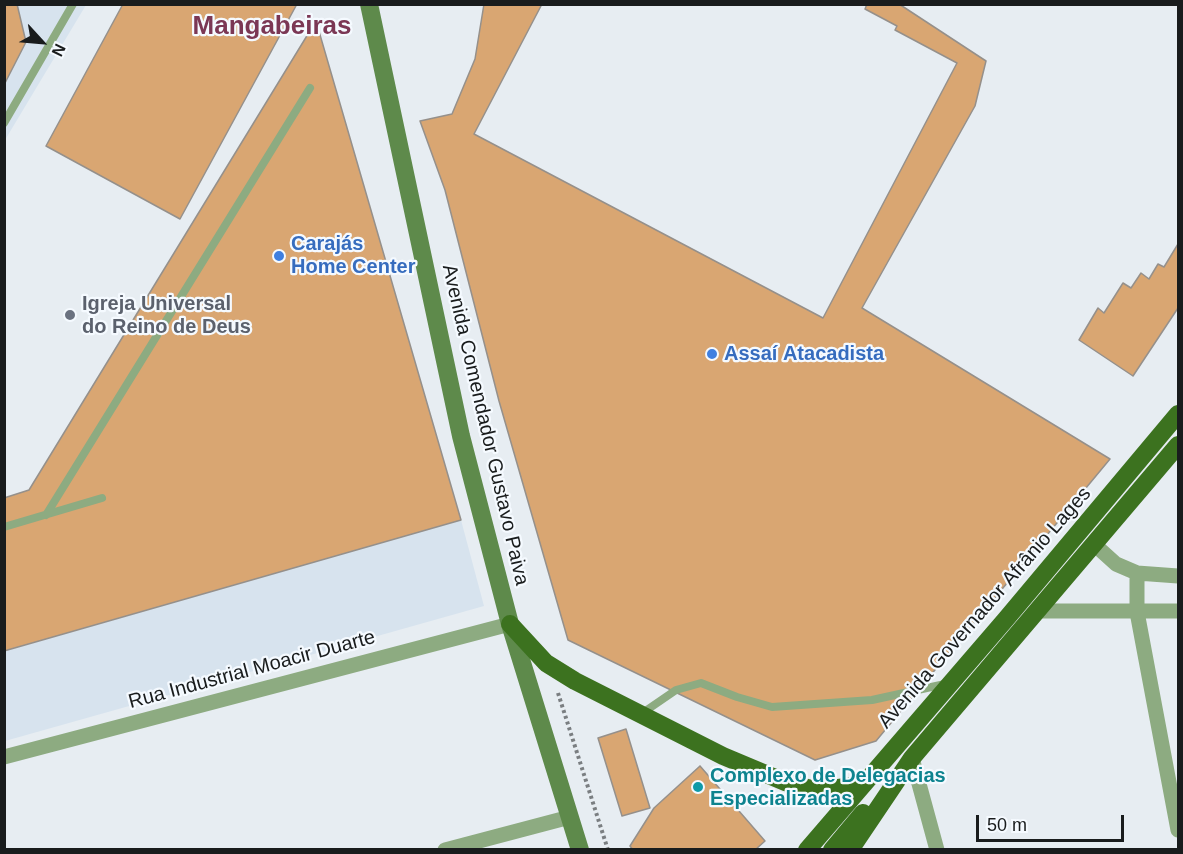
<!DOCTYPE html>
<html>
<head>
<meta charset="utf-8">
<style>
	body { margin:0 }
	#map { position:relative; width:1183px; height:854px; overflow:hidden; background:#e7edf2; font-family:Arial,sans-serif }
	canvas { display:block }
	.frame { position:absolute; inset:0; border:6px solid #191c1d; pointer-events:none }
	.north { position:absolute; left:12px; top:12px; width:60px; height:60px; -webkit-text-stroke:4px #f5faff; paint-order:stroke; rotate:116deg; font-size:16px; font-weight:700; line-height:24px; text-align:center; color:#191c1d }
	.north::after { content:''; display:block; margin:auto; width:21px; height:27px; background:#191c1d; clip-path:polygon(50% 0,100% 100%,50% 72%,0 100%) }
	.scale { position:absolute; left:976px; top:815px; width:148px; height:27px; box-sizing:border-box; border:3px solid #191c1d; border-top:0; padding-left:8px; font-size:18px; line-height:21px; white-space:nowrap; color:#191c1d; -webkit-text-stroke:4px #f5faff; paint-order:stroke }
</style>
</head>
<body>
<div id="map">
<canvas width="1183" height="854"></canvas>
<div class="frame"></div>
<div class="north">N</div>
<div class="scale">50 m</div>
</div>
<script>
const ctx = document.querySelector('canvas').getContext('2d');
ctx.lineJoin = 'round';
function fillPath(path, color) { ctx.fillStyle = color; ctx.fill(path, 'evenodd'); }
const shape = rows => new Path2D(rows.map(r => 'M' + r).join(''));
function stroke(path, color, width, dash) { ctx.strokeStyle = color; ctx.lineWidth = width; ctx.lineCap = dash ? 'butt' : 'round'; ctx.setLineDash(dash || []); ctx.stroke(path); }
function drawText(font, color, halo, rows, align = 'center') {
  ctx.font = font + ' Arial,sans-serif'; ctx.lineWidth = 4.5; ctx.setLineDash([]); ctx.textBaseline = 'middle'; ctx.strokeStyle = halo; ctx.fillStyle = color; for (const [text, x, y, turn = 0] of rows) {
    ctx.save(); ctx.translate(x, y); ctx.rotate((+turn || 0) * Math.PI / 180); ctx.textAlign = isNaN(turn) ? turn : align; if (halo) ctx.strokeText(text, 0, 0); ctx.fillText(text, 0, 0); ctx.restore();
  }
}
const built = shape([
	[5,5,86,5,5,140],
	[461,520,484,606,5,741,5,651]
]);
const building = shape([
	[4,4,17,4,26,42,4,85,4,4],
	[123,4,297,4,180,219,46,146,123,4],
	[484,4,899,4,986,61,975,106,862,308,1110,459,876,741,815,760,568,640,499,401,445,190,420,121,452,114,475,59,484,4],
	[542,4,867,4,865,9,897,26,895,30,957,63,823,318,474,134,542,4],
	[316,21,461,520,4,651,4,498,29,490,316,21],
	[1178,244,1178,308,1133,376,1079,340,1098,308,1104,313,1123,283,1131,288,1141,273,1149,279,1158,264,1164,267,1178,244],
	[626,729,650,808,622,816,598,738,626,729],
	[700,766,765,841,755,850,633,850,630,846,654,808,700,766]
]);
const path = shape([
	[558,693,608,850]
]);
const lane = shape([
	[4,123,73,4],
	[46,515,310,88],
	[4,527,102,498],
	[641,714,676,690,701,683,737,697,772,707,872,700,945,684]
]);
const street = shape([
	[1095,545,1116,564,1137,573,1178,576],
	[1137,573,1137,612,1178,830],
	[1037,611,1178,611],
	[4,757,510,624],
	[912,758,937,850],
	[445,850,570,817]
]);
const secondary = shape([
	[369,4,461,436,510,624,580,850]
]);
const primary = shape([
	[510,624,546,663,575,681,723,756,785,782,811,789,826,790,864,784],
	[807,850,1006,619,1178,414],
	[832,850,863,813],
	[850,850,912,758,1178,445]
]);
const markers = [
	[279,256,6,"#3f7fe0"],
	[70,315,6,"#6b7280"],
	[712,354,6,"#3f7fe0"],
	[698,787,6,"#0f9aa8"]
];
const shopNames = [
	["Carajás",291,244],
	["Home Center",291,267],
	["Assaí Atacadista",724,354]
];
const worshipNames = [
	["Igreja Universal",82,304],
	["do Reino de Deus",82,327]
];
const streetNames = [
	["Avenida Comendador Gustavo Paiva",485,425,77],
	["Avenida Governador Afrânio Lages",985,608,-49],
	["Rua Industrial Moacir Duarte",252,670,-15]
];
const cultureNames = [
	["Complexo de Delegacias",710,776],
	["Especializadas",710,799]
];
const districtNames = [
	["Mangabeiras",272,27]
];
fillPath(built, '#d7e3ee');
fillPath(building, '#d9a672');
stroke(building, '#95908b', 1.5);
stroke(path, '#7a7e81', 4, [3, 3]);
stroke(lane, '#8dab81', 8);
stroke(street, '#8dab81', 15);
stroke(secondary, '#5e8a4b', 18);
stroke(primary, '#3c721f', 18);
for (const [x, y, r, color] of markers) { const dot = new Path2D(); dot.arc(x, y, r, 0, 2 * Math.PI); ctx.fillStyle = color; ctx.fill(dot); stroke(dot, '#f5faff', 2); }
drawText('bold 20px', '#366cbe', '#f5faff', shopNames, 'left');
drawText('bold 20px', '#5b616d', '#f5faff', worshipNames, 'left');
drawText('20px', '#191c1d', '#f5faff', streetNames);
drawText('bold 20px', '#0d838f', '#f5faff', cultureNames, 'left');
drawText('bold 26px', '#7b3754', '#f5faff', districtNames);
</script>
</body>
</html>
